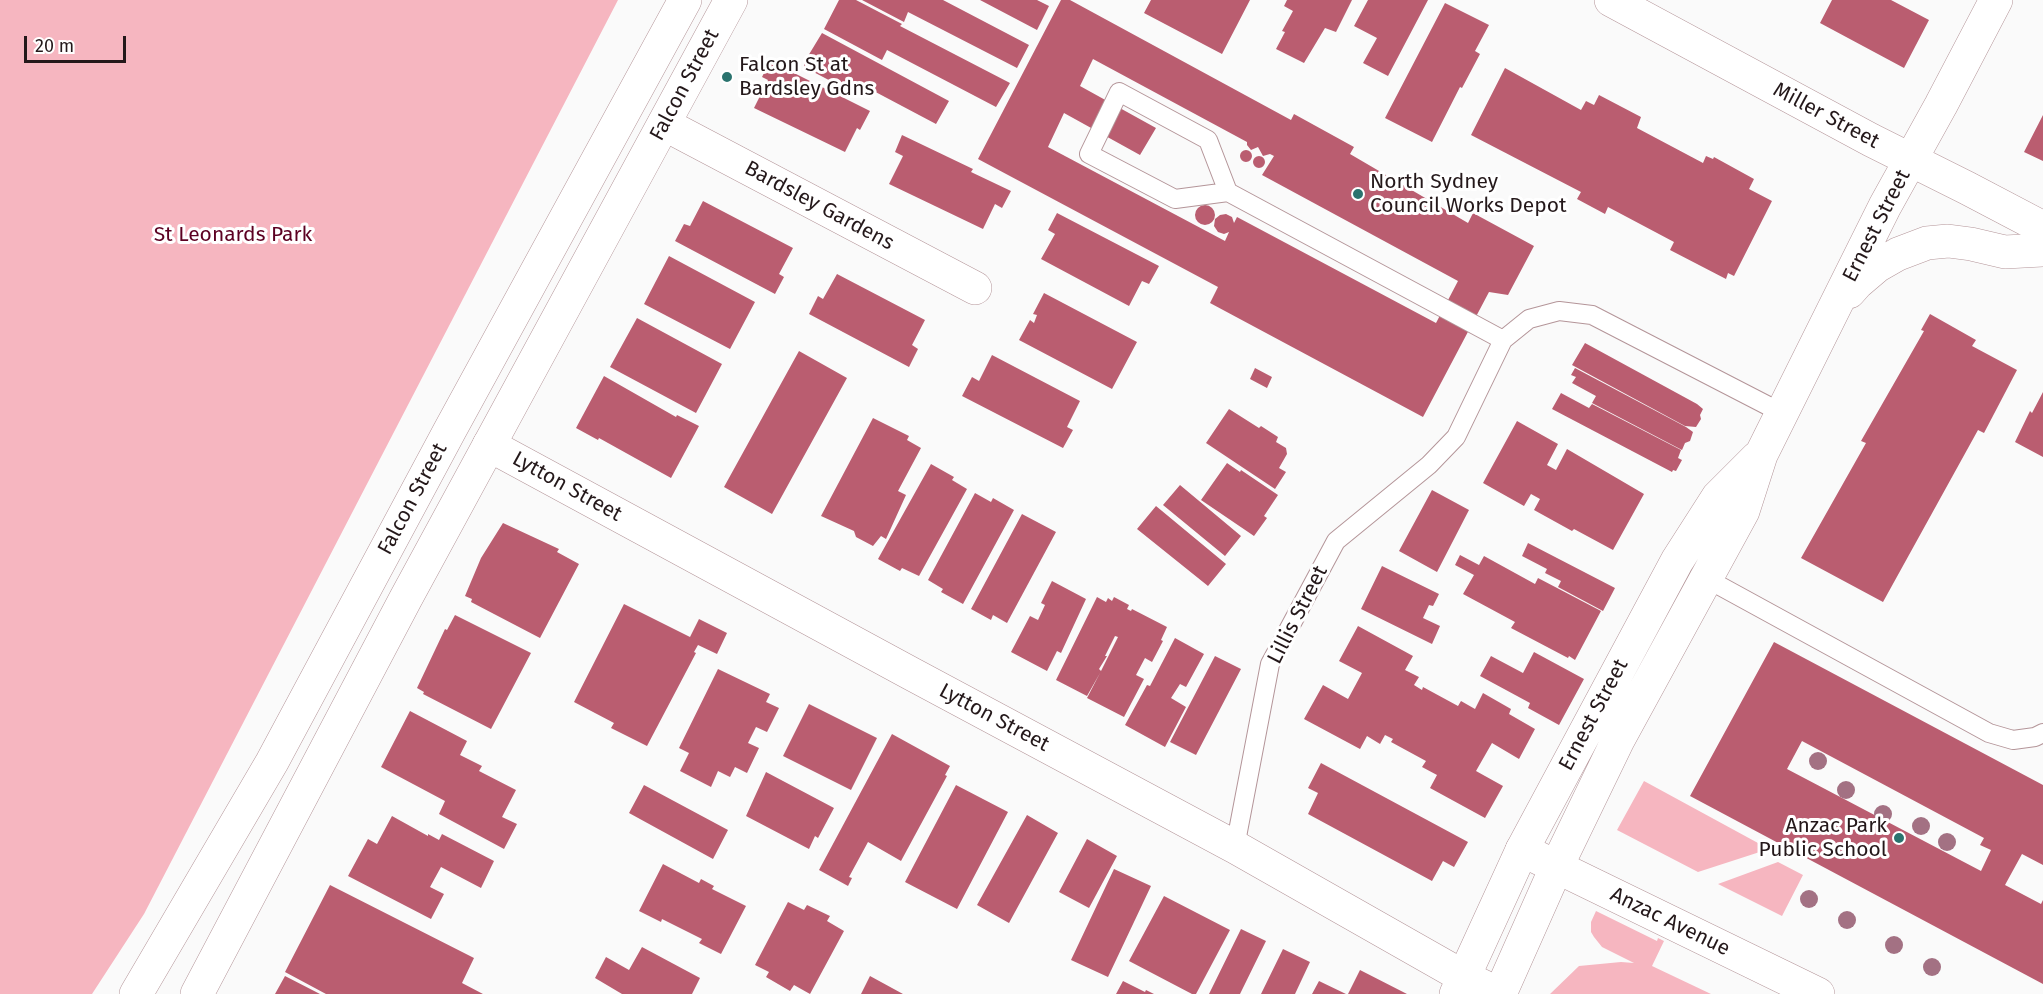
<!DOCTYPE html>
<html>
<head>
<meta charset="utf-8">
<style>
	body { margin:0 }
	#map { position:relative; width:2043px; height:994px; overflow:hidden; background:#fafafa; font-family:"Fira Sans",sans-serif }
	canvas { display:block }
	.scale { position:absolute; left:24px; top:36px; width:102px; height:27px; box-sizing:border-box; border:3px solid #24181a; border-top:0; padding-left:8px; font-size:18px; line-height:21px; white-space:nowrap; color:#24181a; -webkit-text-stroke:4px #fff; paint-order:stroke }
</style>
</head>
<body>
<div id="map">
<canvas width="2043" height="994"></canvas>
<div class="scale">20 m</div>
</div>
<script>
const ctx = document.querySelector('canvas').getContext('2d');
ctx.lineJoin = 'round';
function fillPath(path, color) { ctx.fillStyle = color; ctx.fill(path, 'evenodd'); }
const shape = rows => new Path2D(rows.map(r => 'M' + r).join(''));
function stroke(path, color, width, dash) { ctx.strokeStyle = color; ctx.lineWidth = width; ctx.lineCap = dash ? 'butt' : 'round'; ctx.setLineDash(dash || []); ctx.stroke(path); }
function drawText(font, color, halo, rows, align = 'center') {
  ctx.font = font + ' "Fira Sans",sans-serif'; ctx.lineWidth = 6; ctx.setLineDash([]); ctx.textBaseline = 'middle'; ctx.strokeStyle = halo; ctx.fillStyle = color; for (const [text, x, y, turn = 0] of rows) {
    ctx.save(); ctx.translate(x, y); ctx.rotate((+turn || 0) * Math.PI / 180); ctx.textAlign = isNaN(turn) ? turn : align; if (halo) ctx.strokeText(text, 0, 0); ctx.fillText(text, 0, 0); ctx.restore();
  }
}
const green = shape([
	[0,0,618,0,144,914,92,994,0,994],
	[1644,781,1769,849,1698,872,1617,830],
	[1778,862,1803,875,1782,916,1718,884],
	[1596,911,1657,941,1658,938,1664,941,1652,966,1711,994,1550,994,1579,966,1621,962,1634,963,1602,947,1594,937,1591,932,1591,922]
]);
const building = shape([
	[839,0,856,0,902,24,900,26,1010,83,996,107,887,50,882,60,824,29],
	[862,0,943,0,1029,45,1017,68,908,12,904,22],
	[980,0,1037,0,1049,6,1037,30],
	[1061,0,1070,0,1291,120,1294,114,1354,147,1350,154,1468,223,1473,213,1534,246,1508,295,1489,292,1423,417,1210,303,1218,287,978,159],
	[1093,59,1247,142,1247,145,1251,150,1258,147,1263,156,1270,154,1274,156,1262,175,1458,281,1436,323,1237,217,1234,223,1232,217,1226,214,1220,215,1215,219,1214,226,1218,232,1224,234,1229,232,1225,241,1048,147,1064,113,1140,155,1156,128,1080,86],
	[1151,0,1250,0,1222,54,1144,13],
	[1287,0,1352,0,1336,32,1325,28,1304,63,1276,49,1285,32,1282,31,1293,11,1284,6],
	[1368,0,1428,0,1388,76,1363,63,1377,38,1354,26],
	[1832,0,1891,0,1929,20,1904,68,1820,23],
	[1445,3,1489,25,1475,51,1480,54,1462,88,1460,87,1432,142,1385,118],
	[822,33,949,101,936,124,868,88,863,98,804,67,805,61],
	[770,61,870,111,860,130,857,128,845,152,754,108,768,80,762,77],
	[1505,68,1581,110,1586,101,1594,105,1599,95,1641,117,1637,128,1703,163,1706,156,1713,159,1714,157,1754,179,1749,189,1772,201,1734,276,1728,273,1726,279,1670,250,1674,242,1608,207,1605,214,1577,199,1581,192,1471,135],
	[2043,115,2043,161,2024,152],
	[902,135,973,169,971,172,1011,191,1002,208,995,204,983,229,889,184,903,156,895,152],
	'1240 156a6 6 0 1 1 12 0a6 6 0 1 1-12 0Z',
	'1253 162a6 6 0 1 1 12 0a6 6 0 1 1-12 0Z',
	[703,201,793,248,779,274,784,277,775,294,675,241,684,224,690,226],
	'1195 215a10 10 0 1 1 20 0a10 10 0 1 1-20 0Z',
	[1057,213,1159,266,1149,284,1142,281,1129,306,1041,259,1055,234,1048,230],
	[669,256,755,302,730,349,644,304],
	[837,274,925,320,912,345,918,349,909,367,809,314,818,296,823,299],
	[1044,293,1137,342,1112,389,1019,340,1030,320,1034,323,1037,315,1033,314],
	[1930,314,1976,340,1972,346,2017,370,1984,433,1978,430,1883,602,1801,558,1866,443,1861,441,1924,331,1921,330],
	[637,318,722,364,696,413,610,367],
	[1585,343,1697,404,1703,409,1700,415,1701,419,1696,427,1685,426,1572,365],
	[799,351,847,378,772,514,724,487],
	[992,355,1080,401,1067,427,1073,430,1063,448,962,396,972,377,979,381],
	[1255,368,1272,377,1267,388,1250,379],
	[1575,368,1686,427,1693,432,1690,441,1685,443,1682,450,1592,403,1596,396,1572,383,1576,377,1571,375],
	[604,376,676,417,677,415,699,426,671,478,599,438,598,440,576,428],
	[2043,392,2043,457,2015,442,2030,411,2032,413],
	[1561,393,1589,408,1592,404,1681,450,1678,458,1682,460,1676,471,1673,470,1672,472,1552,409],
	[1229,409,1259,428,1261,426,1278,437,1276,442,1286,448,1287,454,1279,468,1286,472,1275,489,1206,443],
	[873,418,909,436,907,440,921,448,898,491,906,495,886,539,881,536,873,546,856,537,854,531,821,516],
	[1517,421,1558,444,1547,465,1556,470,1567,449,1644,494,1613,550,1574,529,1572,531,1534,510,1540,499,1531,494,1524,506,1483,483],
	[1227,463,1240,472,1241,470,1278,495,1264,516,1267,518,1254,536,1201,500],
	[931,464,954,477,952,480,967,489,919,576,902,568,900,571,878,559],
	[1180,485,1241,536,1225,556,1163,505],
	[1432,490,1469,510,1437,572,1399,551],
	[975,493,991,502,993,498,1014,510,963,604,941,592,943,589,928,580],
	[1156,506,1226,564,1208,586,1137,529],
	[1022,514,1056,532,1007,623,993,615,991,620,971,609],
	[503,523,559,549,557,552,579,564,540,638,471,602,472,599,465,596,481,558],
	[1528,543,1615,588,1603,611,1558,587,1561,581,1545,573,1547,569,1522,556],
	[1460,555,1479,565,1484,556,1535,584,1538,578,1601,611,1575,660,1569,656,1568,658,1511,628,1515,622,1463,594,1474,575,1455,565],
	[1382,566,1439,594,1433,606,1429,605,1423,618,1440,626,1432,644,1361,609],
	[1052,581,1086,599,1061,653,1057,651,1047,671,1011,652,1030,616,1038,620,1045,605,1041,603],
	[1097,597,1106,602,1108,598,1112,601,1114,597,1129,605,1127,609,1131,611,1132,609,1167,627,1161,640,1163,641,1152,662,1145,658,1136,675,1144,679,1124,717,1087,698,1100,673,1087,696,1056,680],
	[1115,636,1118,637,1101,671,1099,669,1107,656,1105,656],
	[624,604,690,637,699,619,727,633,717,654,698,645,694,652,696,653,647,746,611,728,614,723,574,702],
	[455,615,531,653,491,729,423,694,424,692,417,688,445,629,447,630],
	[1358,626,1413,656,1405,670,1419,677,1414,685,1422,690,1423,687,1458,706,1461,701,1475,709,1483,693,1511,709,1509,714,1535,729,1519,759,1492,743,1476,771,1503,786,1485,818,1430,788,1437,775,1422,767,1426,761,1391,742,1393,739,1385,735,1380,744,1367,736,1360,749,1304,719,1323,685,1348,699,1362,673,1339,661],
	[1175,638,1204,654,1186,687,1180,684,1171,698,1186,707,1165,747,1125,725,1147,685,1150,686],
	[1774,642,2043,785,2043,865,2022,854,2005,885,2041,904,2043,900,2043,984,1690,796],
	[1802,741,1984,838,1980,845,1991,850,1981,871,1787,769],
	[1534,652,1584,679,1559,725,1528,708,1530,703,1480,676,1491,656,1523,673],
	[1215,656,1241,669,1196,755,1170,742],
	[718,669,770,694,766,702,779,708,767,732,756,727,748,743,759,748,747,773,735,767,730,777,718,771,711,787,680,771,689,753,679,748],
	[809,704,877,738,851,790,783,756],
	[410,711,467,741,460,755,482,766,479,771,516,790,502,817,517,824,504,849,439,814,445,801,381,767],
	[892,734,950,766,945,775,947,776,901,861,868,842,849,877,852,878,848,886,819,870],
	[1321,763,1468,842,1454,867,1443,861,1432,881,1308,814,1318,793,1308,788],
	[766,772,834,808,818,838,815,836,809,849,746,816],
	[644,785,728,830,713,859,629,813],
	[956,785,1008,812,957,909,905,882],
	[1027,815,1058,833,1009,923,977,905],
	[392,816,428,836,428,834,439,840,442,834,494,861,481,888,441,867,430,887,444,894,431,919,348,876,368,839,377,844],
	[1087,839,1117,856,1089,908,1059,892],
	[663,864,699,883,701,879,714,886,712,889,746,906,721,954,699,943,702,939,662,919,661,922,639,911],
	[1114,869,1151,886,1108,977,1071,960],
	[330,885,474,958,462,983,483,994,326,994,285,972],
	[1164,896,1230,930,1196,994,1192,994,1129,961],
	[788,902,804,910,807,905,830,916,827,921,844,931,810,994,794,985,790,991,766,977,769,972,755,965],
	[1241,929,1266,941,1240,994,1209,994],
	[642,947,700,978,692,994,622,994,595,978,606,957,629,970],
	[1283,949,1310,962,1295,994,1261,994],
	[1360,970,1407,994,1348,994],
	[285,976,320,994,275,994],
	[870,976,903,994,861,994],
	[1123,981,1145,992,1146,990,1154,994,1116,994],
	[1319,981,1346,994,1312,994]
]);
const lane = shape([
	[1228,192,1208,140,1119,92,1089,154,1175,199,1228,192,1503,340],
	[1700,575,1989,733,2013,740,2035,737,2043,733],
	[1235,847,1270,664,1336,541,1429,465,1456,437,1503,340,1529,319,1559,311,1592,315,1782,413]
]);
const street = shape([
	[664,124,975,288],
	[489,445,910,673,1235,847,1464,977,1499,994],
	[1522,850,1818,994]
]);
const secondary = shape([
	[1849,292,1857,283,1877,266,1898,254,1927,243,1948,241,1971,244,2005,252,2043,250],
	[1456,994,1522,850,1677,561,1718,497,1757,458],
	[1500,994,1556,868,1618,740,1743,511,1761,455,1885,206,1941,105,1996,0]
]);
const primary = shape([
	[1611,0,1871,140,1967,188,2043,228],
	[136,994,272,762,450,430,685,0],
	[197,994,406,598,731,0]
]);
const trees = [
	[1818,761],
	[1846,790],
	[1883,814],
	[1921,826],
	[1947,842],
	[1809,899],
	[1847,920],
	[1894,945],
	[1932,967]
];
const markers = [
	[727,77,6,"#2a736e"],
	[1358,194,6,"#2a736e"],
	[1899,838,6,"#2a736e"]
];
const poiNames = [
	["Falcon St at",739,65],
	["Bardsley Gdns",739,89],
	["North Sydney",1370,182],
	["Council Works Depot",1370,206],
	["Anzac Park",1887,826,"right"],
	["Public School",1887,850,"right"]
];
const streetNames = [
	["Falcon Street",685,85,-62],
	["Miller Street",1826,116,28],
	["Bardsley Gardens",819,206,28],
	["Ernest Street",1877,226,-63],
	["Lytton Street",567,487,29],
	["Falcon Street",413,499,-62],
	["Lillis Street",1298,615,-63],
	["Ernest Street",1594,715,-62],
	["Lytton Street",994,718,28],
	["Anzac Avenue",1670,922,26]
];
const parkNames = [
	["St Leonards Park",233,235]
];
fillPath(green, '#f6b6c0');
fillPath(building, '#ba5d70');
stroke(lane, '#b49599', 20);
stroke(street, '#b49599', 34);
stroke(secondary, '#b49599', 34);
stroke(primary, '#b49599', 34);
stroke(lane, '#fff', 18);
stroke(street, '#fff', 33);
stroke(secondary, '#fff', 33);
stroke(primary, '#fff', 33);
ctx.fillStyle = '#a37183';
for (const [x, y] of trees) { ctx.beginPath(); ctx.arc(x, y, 9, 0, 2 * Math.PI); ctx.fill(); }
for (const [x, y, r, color] of markers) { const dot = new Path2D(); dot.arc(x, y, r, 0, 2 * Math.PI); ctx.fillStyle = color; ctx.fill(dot); stroke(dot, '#fff', 2); }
drawText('21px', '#24181a', '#fff', poiNames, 'left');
drawText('21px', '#24181a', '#fff', streetNames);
drawText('21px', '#5c0122', '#fff', parkNames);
</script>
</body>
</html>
